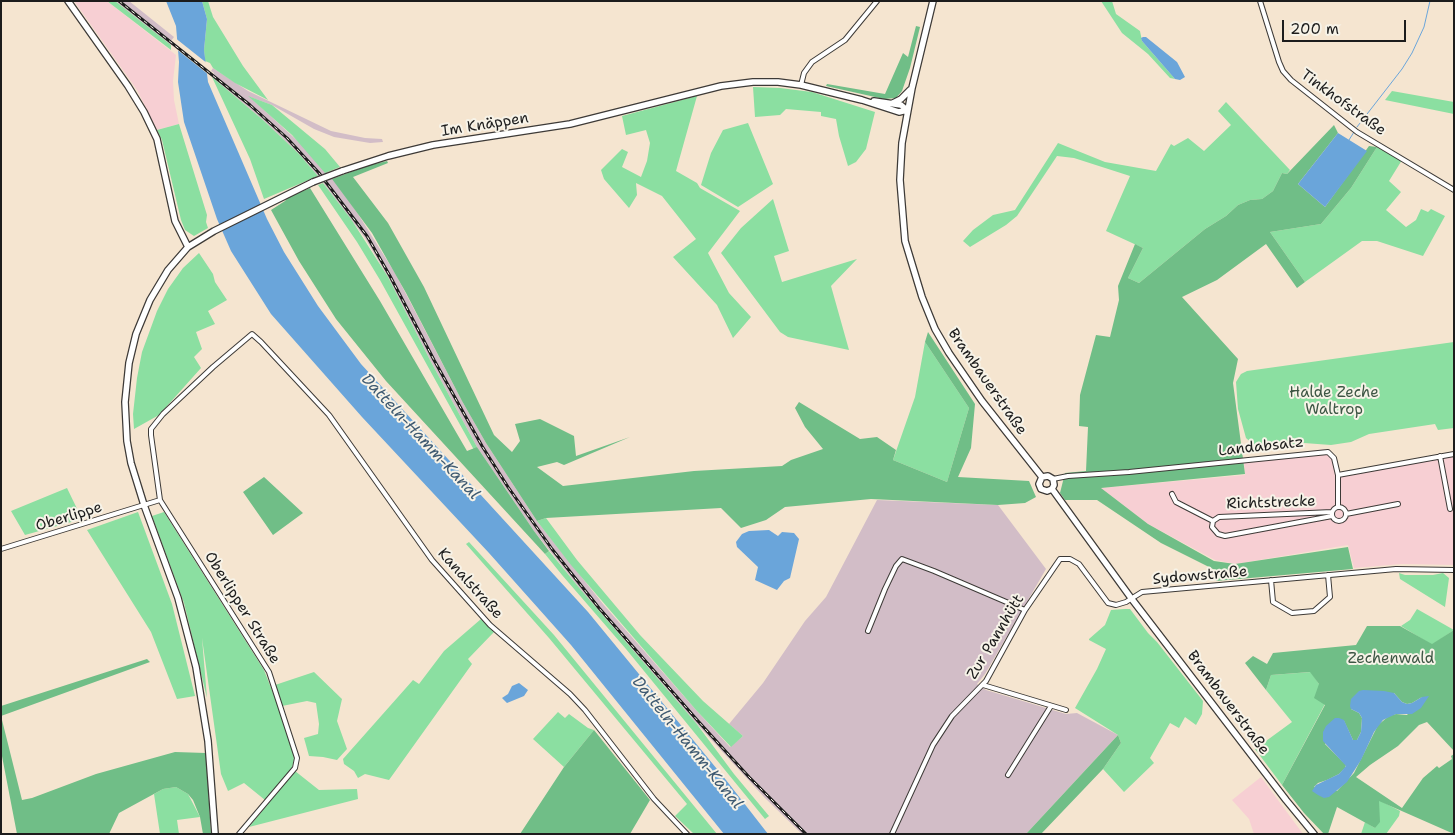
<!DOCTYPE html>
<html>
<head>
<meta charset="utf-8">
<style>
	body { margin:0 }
	#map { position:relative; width:1455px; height:835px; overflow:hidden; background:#f5e5d0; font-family:"Shantell Sans",sans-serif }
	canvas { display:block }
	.frame { position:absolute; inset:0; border:2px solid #1c1c1c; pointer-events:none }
	.scale { position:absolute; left:1282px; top:20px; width:124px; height:22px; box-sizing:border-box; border:2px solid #1c1c1c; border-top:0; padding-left:6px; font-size:15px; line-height:18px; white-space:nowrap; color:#1c1c1c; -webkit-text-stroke:4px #f7f3e8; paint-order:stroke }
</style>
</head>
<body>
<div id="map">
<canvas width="1455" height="835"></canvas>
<div class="frame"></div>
<div class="scale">200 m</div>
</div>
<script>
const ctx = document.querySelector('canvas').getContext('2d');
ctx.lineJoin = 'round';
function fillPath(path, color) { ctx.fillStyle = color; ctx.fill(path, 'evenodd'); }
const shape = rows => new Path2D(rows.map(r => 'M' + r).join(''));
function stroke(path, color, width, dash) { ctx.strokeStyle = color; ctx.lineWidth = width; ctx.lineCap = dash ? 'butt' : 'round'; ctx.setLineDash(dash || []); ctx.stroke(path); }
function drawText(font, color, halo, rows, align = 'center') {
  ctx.font = font + ' "Shantell Sans",sans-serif'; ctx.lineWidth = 4; ctx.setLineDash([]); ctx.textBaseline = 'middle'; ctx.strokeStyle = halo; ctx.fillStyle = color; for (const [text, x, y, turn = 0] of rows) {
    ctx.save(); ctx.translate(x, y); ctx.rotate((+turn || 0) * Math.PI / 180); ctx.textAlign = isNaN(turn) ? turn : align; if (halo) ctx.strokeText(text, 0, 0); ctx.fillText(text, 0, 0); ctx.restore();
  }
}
const built = shape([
	[74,1,107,1,176,55,173,81,174,100,179,124,157,130,137,90],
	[1324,449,1335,457,1339,473,1454,452,1454,565,1402,564,1354,568,1348,545,1236,564,1215,560,1148,524,1101,488,1245,475,1244,461],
	[1261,777,1303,834,1254,834,1249,819,1232,800]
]);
const industrial = shape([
	[115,1,129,1,174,37,171,41,174,43,171,45],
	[213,68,248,91,331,131,365,138,382,139,383,142,370,143,334,137,314,129,272,105,250,97,303,146,333,179,358,214,395,273,462,401,486,443,537,521,603,604,696,710,730,747,743,736,729,724,763,683,805,621,826,597,877,500,998,505,1046,569,985,674,977,684,986,690,1066,714,1077,713,1118,735,1026,834,802,834,764,797,696,723,581,590,534,531,477,447,431,362,388,277,365,238,318,176,298,153,263,120,212,77,214,73,211,71]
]);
const green = shape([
	[107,1,115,1,171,45,171,50],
	[202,1,208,1,213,17,243,66,268,100,235,83,213,68,210,63,205,61,204,50,207,19],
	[1101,1,1112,1,1116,14,1140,31,1142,41,1175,79,1170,78,1148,54,1122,33],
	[212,77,263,120,298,153,318,176,264,199,250,159],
	[753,87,780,88,812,92,875,112,866,149,856,162,848,166,839,136,836,119,821,116,821,112,786,109,780,115,755,117],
	[1392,91,1454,102,1454,114,1385,100],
	[248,96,272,105,325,149,340,167,325,173,292,135],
	[697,96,676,171,697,183,700,188,740,211,708,253,729,293,751,317,733,338,717,305,673,257,696,239,662,196,636,183,637,195,629,208,604,179,601,170,622,149,628,152,622,167,641,177,647,161,650,143,646,130,626,135,622,116],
	[1226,102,1290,170,1287,174,1282,173,1273,191,1262,199,1250,200,1238,205,1226,216,1205,229,1139,283,1128,278,1143,248,1106,231,1130,176,1074,158,1057,156,1017,216,1006,225,970,247,963,241,973,230,993,215,1015,210,1058,143,1105,162,1156,171,1171,144,1174,146,1188,138,1204,151,1231,125,1218,111],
	[748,123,773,184,738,207,701,185,711,153,723,130],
	[179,124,207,215,206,222,208,228,194,236,185,230,181,220,162,140,157,130],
	[1377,147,1402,160,1389,181,1401,192,1386,210,1406,227,1416,220,1421,209,1428,212,1431,209,1445,216,1423,256,1377,241,1362,241,1305,282,1270,232,1321,224,1351,188],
	[323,183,351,219,388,277,431,362,477,447,474,450,380,280,357,242,318,185],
	[773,199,789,251,774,256,782,282,857,259,831,286,849,350,788,337,780,332,721,253,741,228],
	[199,253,213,274,215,282,227,300,208,311,215,324,196,332,202,349,194,357,201,368,159,415,134,429,133,414,137,378,142,352,157,311,168,289,183,268],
	[925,342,969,408,947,482,893,460,915,397],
	[1454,342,1454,428,1438,430,1435,424,1369,434,1351,442,1331,445,1304,443,1268,449,1256,447,1246,438,1238,409,1236,382,1241,374,1247,371],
	[67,488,82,519,25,535,11,511],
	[138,512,172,604,195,696,177,699,151,632,87,530],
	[164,512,264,670,278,706,293,749,294,760,292,768,265,800,244,783,228,791,221,774,202,638,207,698,184,603,152,516],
	[546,518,577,560,640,635,703,701,743,736,731,747,696,710,571,565,537,521],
	[469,542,554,635,717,834,694,834,675,816,687,804,549,638,466,544],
	[549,551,581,590,696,723,734,774,769,816,765,819,626,649,562,575,545,554],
	[1399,573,1405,575,1433,575,1443,573,1449,578,1445,607,1400,579],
	[1125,609,1130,609,1148,633,1157,642,1203,701,1202,714,1196,725,1185,717,1179,728,1170,723,1150,758,1154,763,1124,792,1103,769,1121,743,1118,735,1075,708,1097,669,1106,649,1089,640,1089,639,1105,625,1111,610],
	[1417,609,1454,630,1432,645,1401,626,1410,620],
	[481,619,494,632,468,659,472,664,389,780,365,774,358,778,354,771,344,764,343,759,413,680,419,684,444,651],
	[314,672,342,699,337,721,347,749,337,760,323,757,309,756,304,738,318,734,319,724,316,703,307,701,282,706,275,685],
	[1311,672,1319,684,1325,704,1282,785,1255,749,1292,722,1266,690,1271,675],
	[558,712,565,718,569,714,588,728,594,730,564,767,533,739],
	[295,771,319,790,357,789,358,799,249,827],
	[176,787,188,794,200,817,177,820,179,834,160,834,154,794,163,789],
	[1379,800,1400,811,1399,816,1386,834,1361,834,1365,822,1375,828]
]);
const forest = shape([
	[916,26,920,27,910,68,902,91,896,98,884,99,826,86,827,84,885,94,903,53,908,57],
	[1334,125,1338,133,1298,184,1325,207,1369,146,1377,147,1351,188,1321,224,1270,232,1305,282,1297,288,1266,244,1217,280,1182,297,1238,359,1233,383,1245,474,1101,488,1148,524,1214,561,1235,564,1348,547,1353,569,1216,581,1215,570,1161,543,1097,500,1065,500,1060,493,1065,473,1086,471,1088,427,1079,426,1080,395,1096,335,1110,337,1119,300,1118,286,1135,244,1143,248,1128,278,1139,283,1205,229,1226,216,1238,205,1250,200,1262,199,1273,191,1282,173,1287,174],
	[387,161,388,163,353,177,388,223,424,287,494,435,512,452,520,441,515,424,540,419,574,436,576,456,630,437,564,465,557,462,537,467,563,486,694,471,782,466,791,460,823,449,805,427,795,408,799,402,860,439,877,437,896,450,893,460,947,482,969,408,925,342,928,332,975,404,971,448,958,477,1029,481,1036,497,1025,503,998,505,871,499,785,507,766,520,741,528,721,508,546,518,537,521,486,443,462,401,406,293,372,233,332,179,367,166],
	[310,188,380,301,467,451,477,447,534,531,549,551,545,554,386,381,336,319,299,261,271,210,285,201,288,197],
	[264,477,303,513,273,535,243,492],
	[1367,626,1400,626,1432,644,1454,630,1454,751,1427,722,1419,725,1398,746,1370,765,1356,777,1402,808,1423,778,1437,766,1439,768,1452,759,1451,756,1454,754,1454,834,1379,801,1380,822,1375,828,1337,807,1328,834,1324,834,1304,813,1282,785,1325,705,1314,698,1319,684,1310,672,1271,675,1266,690,1245,663,1253,656,1267,664,1273,653,1356,645],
	[1394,693,1402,702,1407,704,1412,703,1422,697,1407,715,1396,714,1389,716,1378,725,1354,773,1337,791,1314,787,1318,783,1327,780,1339,774,1345,768,1346,765,1325,744,1344,721,1353,740,1357,740,1361,732,1362,718,1359,713,1351,709],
	[147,659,150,662,1,716,22,800,32,798,96,774,175,752,206,753,211,834,203,834,200,817,193,800,188,794,176,787,163,789,119,813,109,834,17,834,1,751,1,706],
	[594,730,650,800,630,834,520,834,564,767],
	[1118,735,1121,743,1103,769,1083,790,1041,834,1026,834]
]);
const water = shape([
	[166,1,202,1,207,19,204,50,208,82,267,219,284,252,318,306,361,364,588,612,726,780,768,834,724,834,571,645,489,553,362,417,271,314,231,251,217,219,184,122,178,82,179,62,176,26],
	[1143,37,1146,37,1177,62,1185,77,1180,80,1175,79,1142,41,1141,38],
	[1338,133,1367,151,1325,207,1298,184],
	[769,530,778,536,782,532,794,533,799,539,790,578,784,581,777,590,755,580,758,567,737,547,736,542,742,534,749,531],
	[519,683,528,690,524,696,507,703,502,698,508,694,512,686],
	[1363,690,1384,691,1394,693,1402,702,1407,704,1412,703,1422,697,1429,696,1421,708,1412,714,1396,714,1383,720,1374,732,1361,760,1347,782,1329,797,1324,798,1318,795,1312,791,1316,785,1339,774,1346,766,1323,741,1323,732,1326,726,1335,718,1339,718,1344,720,1353,740,1357,740,1361,732,1362,718,1359,713,1351,709,1350,706,1351,699,1359,691]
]);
const pier = shape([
	[174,37,208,64,209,75,175,48]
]);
const stream = shape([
	[1357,127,1402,69,1412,53,1424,27,1430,1],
	[1349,140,1354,132]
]);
const street = shape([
	[1260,1,1279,62,1283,71,1291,80,1357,132,1454,190],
	[801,85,804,73,812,62,845,40,877,1],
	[1440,456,1450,509],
	[1338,475,1454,454],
	[1053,479,1068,476,1129,472,1328,452,1334,458,1338,475,1338,507],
	[1172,494,1176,502,1213,521],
	'1332 514a7 7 0 1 1 14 0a7 7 0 1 1-14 0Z',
	[1332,512,1219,517,1213,521,1212,527,1218,534,1225,536,1332,516],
	[1346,514,1398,504],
	[1,549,160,500],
	[1271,580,1273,602,1292,613,1314,611,1330,597,1328,575],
	[868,631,885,589,896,566,902,559,934,571,1025,610],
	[983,685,1066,710],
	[1008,775,1051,706],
	[239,834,295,768,297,758,269,672,160,500,151,435,151,429,163,414,213,367,252,334,261,342,329,415,432,560,490,625,570,694,585,710,654,799,687,834],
	[892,834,933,745,952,716,986,681,1025,610,1060,559,1070,559,1079,564,1108,603,1116,605,1126,602,1142,592,1396,569,1454,570]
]);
const secondary = shape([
	[68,1,128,86,144,112,157,139,175,221,188,247],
	[933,1,912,88,902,143,900,180,905,241,922,297,935,329,949,353,982,401,1042,477],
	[874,101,901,105,907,110],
	[893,103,901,99,910,90],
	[342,171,388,156,433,145,570,124,721,86,753,82,778,82,801,85,862,100,899,112,907,110],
	[1042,477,1048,476,1053,479,1054,485,1052,489],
	[1042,477,1039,484,1041,489,1047,491,1052,489],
	[1052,489,1131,598,1286,800,1314,834],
	[215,834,208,741,196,667,178,598,144,505,131,463,127,441,125,402,129,363,136,334,150,300,168,270,188,247,214,231,313,182]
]);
const rail = shape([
	[119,1,250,105,287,138,319,173,367,236,390,276,434,360,482,446,508,487,552,549,599,608,698,721,749,777,806,834]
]);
const secondaryBridge = shape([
	[313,182,342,171]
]);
const streetNames = [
	["Tinkhofstraße",1343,103,36],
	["Im Knäppen",485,125,-9],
	["Brambauerstraße",987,382,55],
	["Landabsatz",1261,447,-6],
	["Richtstrecke",1271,503,-2],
	["Oberlippe",69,517,-17],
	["Sydowstraße",1200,576,-5],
	["Kanalstraße",470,584,48],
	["Oberlipper Straße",242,608,58],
	["Zur Pannhütt",996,637,-59],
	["Brambauerstraße",1228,703,53]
];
const parkNames = [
	["Halde Zeche",1334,393],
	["Waltrop",1334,410],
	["Zechenwald",1391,659]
];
const waterNames = [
	["Datteln-Hamm-Kanal",420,437,47],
	["Datteln-Hamm-Kanal",687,743,51]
];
fillPath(built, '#f7cfd3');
fillPath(industrial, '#d2bdc7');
fillPath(green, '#8bdfa1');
fillPath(forest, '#70be87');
fillPath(water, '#6aa5da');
fillPath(pier, '#f5e5d0');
stroke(stream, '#6aa5da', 1);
stroke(street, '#3d3a37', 6);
stroke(secondary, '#3d3a37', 8);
stroke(street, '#fff', 4);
stroke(secondary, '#fff', 5.5);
stroke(rail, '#1c1c1c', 3);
stroke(rail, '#f7f3e8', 1, [4]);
stroke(secondaryBridge, '#3d3a37', 8, []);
stroke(secondaryBridge, '#fff', 5.5);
drawText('15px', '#1c1c1c', '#f7f3e8', streetNames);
drawText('15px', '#3d5644', '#f7f3e8', parkNames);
drawText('italic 16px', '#3f5a71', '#f7f3e8', waterNames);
</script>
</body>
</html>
